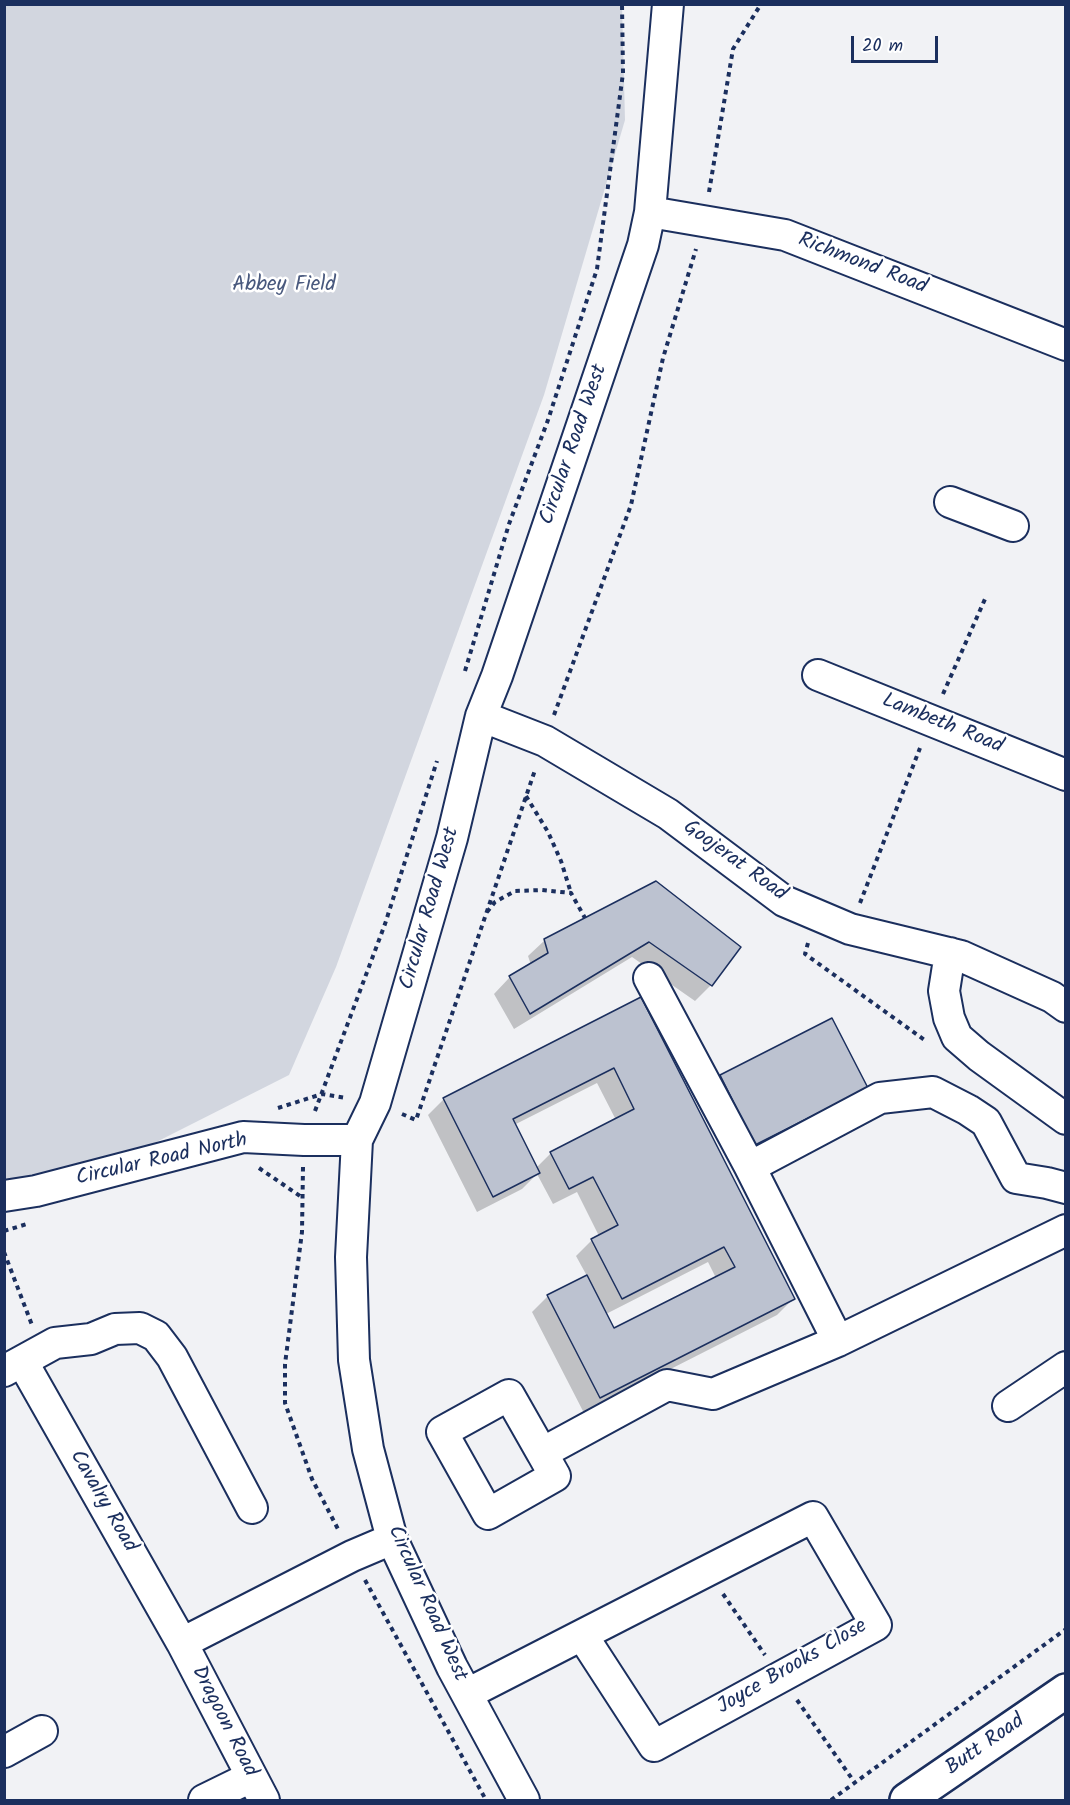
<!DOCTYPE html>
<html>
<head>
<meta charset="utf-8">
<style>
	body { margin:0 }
	#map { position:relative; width:1070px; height:1805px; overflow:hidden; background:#f1f2f5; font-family:Kalam,sans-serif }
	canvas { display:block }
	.frame { position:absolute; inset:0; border:6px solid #1b2f5e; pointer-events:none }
	.scale { position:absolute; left:851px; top:36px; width:87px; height:27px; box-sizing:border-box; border:3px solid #1b2f5e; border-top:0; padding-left:8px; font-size:18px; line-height:21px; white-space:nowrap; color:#1b2f5e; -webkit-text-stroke:4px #fff; paint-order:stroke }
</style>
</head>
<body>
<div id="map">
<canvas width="1070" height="1805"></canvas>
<div class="frame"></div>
<div class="scale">20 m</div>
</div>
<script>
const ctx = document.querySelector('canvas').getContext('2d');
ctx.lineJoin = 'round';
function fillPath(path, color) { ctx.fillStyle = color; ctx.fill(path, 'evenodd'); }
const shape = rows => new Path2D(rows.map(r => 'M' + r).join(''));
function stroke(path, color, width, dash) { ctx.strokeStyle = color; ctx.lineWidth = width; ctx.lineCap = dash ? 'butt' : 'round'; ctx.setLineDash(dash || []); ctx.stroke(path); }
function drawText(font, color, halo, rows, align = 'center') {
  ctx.font = font + ' Kalam,sans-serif'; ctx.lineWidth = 5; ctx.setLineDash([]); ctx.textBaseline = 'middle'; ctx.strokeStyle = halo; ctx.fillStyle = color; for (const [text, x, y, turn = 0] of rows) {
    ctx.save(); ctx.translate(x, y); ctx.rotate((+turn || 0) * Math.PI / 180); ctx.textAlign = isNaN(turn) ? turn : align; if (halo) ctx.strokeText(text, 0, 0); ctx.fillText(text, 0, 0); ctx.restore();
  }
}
const green = shape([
	[4,5,622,5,625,120,544,395,336,967,289,1075,85,1178,4,1195]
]);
const shadow = shape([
	[655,883,711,985,695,1001,632,957,514,1029,494,994,510,977,531,965,528,956,545,940],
	[640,999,793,1299,777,1315,584,1413,532,1312,548,1296,587,1276,576,1256,592,1240,599,1236,577,1192,553,1204,537,1174,522,1189,477,1212,428,1115,444,1099],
	[597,1083,616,1120,551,1153,536,1168,514,1125],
	[708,1262,716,1278,614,1330,606,1314],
	[721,1076,853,1100,743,1156,709,1089]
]);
const building = shape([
	[656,881,741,947,712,986,649,942,530,1014,509,976,548,953,544,939,656,881],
	[641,997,795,1299,600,1398,547,1295,587,1275,614,1328,735,1267,724,1247,622,1299,591,1239,618,1225,593,1177,569,1189,550,1152,634,1109,614,1068,513,1119,540,1173,493,1197,443,1098,641,997],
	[832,1018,868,1088,755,1145,720,1075,832,1018]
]);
const path = shape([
	[709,192,733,49,761,4],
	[465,671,509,524,548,420,597,269,623,73,622,4],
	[943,694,985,599],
	[554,715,631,505,663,358,696,249],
	[526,796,548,832,561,861,571,893],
	[860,903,920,748],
	[487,912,495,902,515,891,542,890,571,893,585,918],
	[808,943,805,954,926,1041],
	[278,1108,322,1094,346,1098],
	[315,1111,385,924,437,761],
	[402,1114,416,1120,535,770],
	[303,1167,302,1232,285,1364,285,1403,312,1479,339,1531],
	[259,1168,300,1196],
	[4,1231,27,1224],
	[4,1252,32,1325],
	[365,1580,486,1800],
	[723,1594,765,1655],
	[797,1700,855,1783],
	[831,1800,1066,1629]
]);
const minor = shape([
	[650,212,785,235,1066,345],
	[950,502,1013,526],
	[818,675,1066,775],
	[481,716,545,741,668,814,784,901,850,929,961,956,1052,997,1066,1007],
	[950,953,944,991,949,1018,957,1037,979,1056,1066,1119],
	[649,978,750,1167],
	[4,1196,36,1191,243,1137,304,1140,357,1140],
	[838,1341,750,1167,880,1098,933,1092,968,1110,986,1122,1016,1178,1047,1183,1066,1188],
	[22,1361,182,1643,264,1800],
	[4,1371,55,1343,91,1339,115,1329,140,1328,156,1336,172,1357,252,1508],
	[1008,1406,1066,1367],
	[542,1453,509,1395,442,1432,488,1514,555,1476,542,1453,667,1385,713,1394,838,1341,1066,1230],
	[182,1643,352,1556,392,1539],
	[467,1694,582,1635,707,1571,813,1517,876,1625,654,1746,582,1635],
	[4,1752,42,1731],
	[204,1800,251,1777],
	[524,1800,452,1667,392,1539,368,1449,354,1360,351,1257,357,1140,375,1103,452,838,481,716,497,676,643,245,650,212,668,4]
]);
const major = shape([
	[907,1800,1066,1691]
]);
const streetNames = [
	["Richmond Road",862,265,21],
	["Circular Road West",575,445,-71],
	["Lambeth Road",942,725,22],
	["Goojerat Road",734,862,36],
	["Circular Road West",431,909,-74],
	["Circular Road North",162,1161,-13],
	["Cavalry Road",102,1502,60],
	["Circular Road West",426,1604,66],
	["Joyce Brooks Close",793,1668,-30],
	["Dragoon Road",223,1722,63],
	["Butt Road",986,1746,-35]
];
const parkNames = [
	["Abbey Field",284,286]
];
fillPath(green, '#d2d6df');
fillPath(shadow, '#0003');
fillPath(building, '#bcc2d0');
stroke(building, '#1b2f5e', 1.5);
stroke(minor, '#1b2f5e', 34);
stroke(major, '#1b2f5e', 38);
stroke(path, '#1b2f5e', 4, [4.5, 4.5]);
stroke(minor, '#fff', 30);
stroke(major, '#fff', 33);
drawText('21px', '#1b2f5e', '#fff', streetNames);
drawText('21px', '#49597e', '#fff', parkNames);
</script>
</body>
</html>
